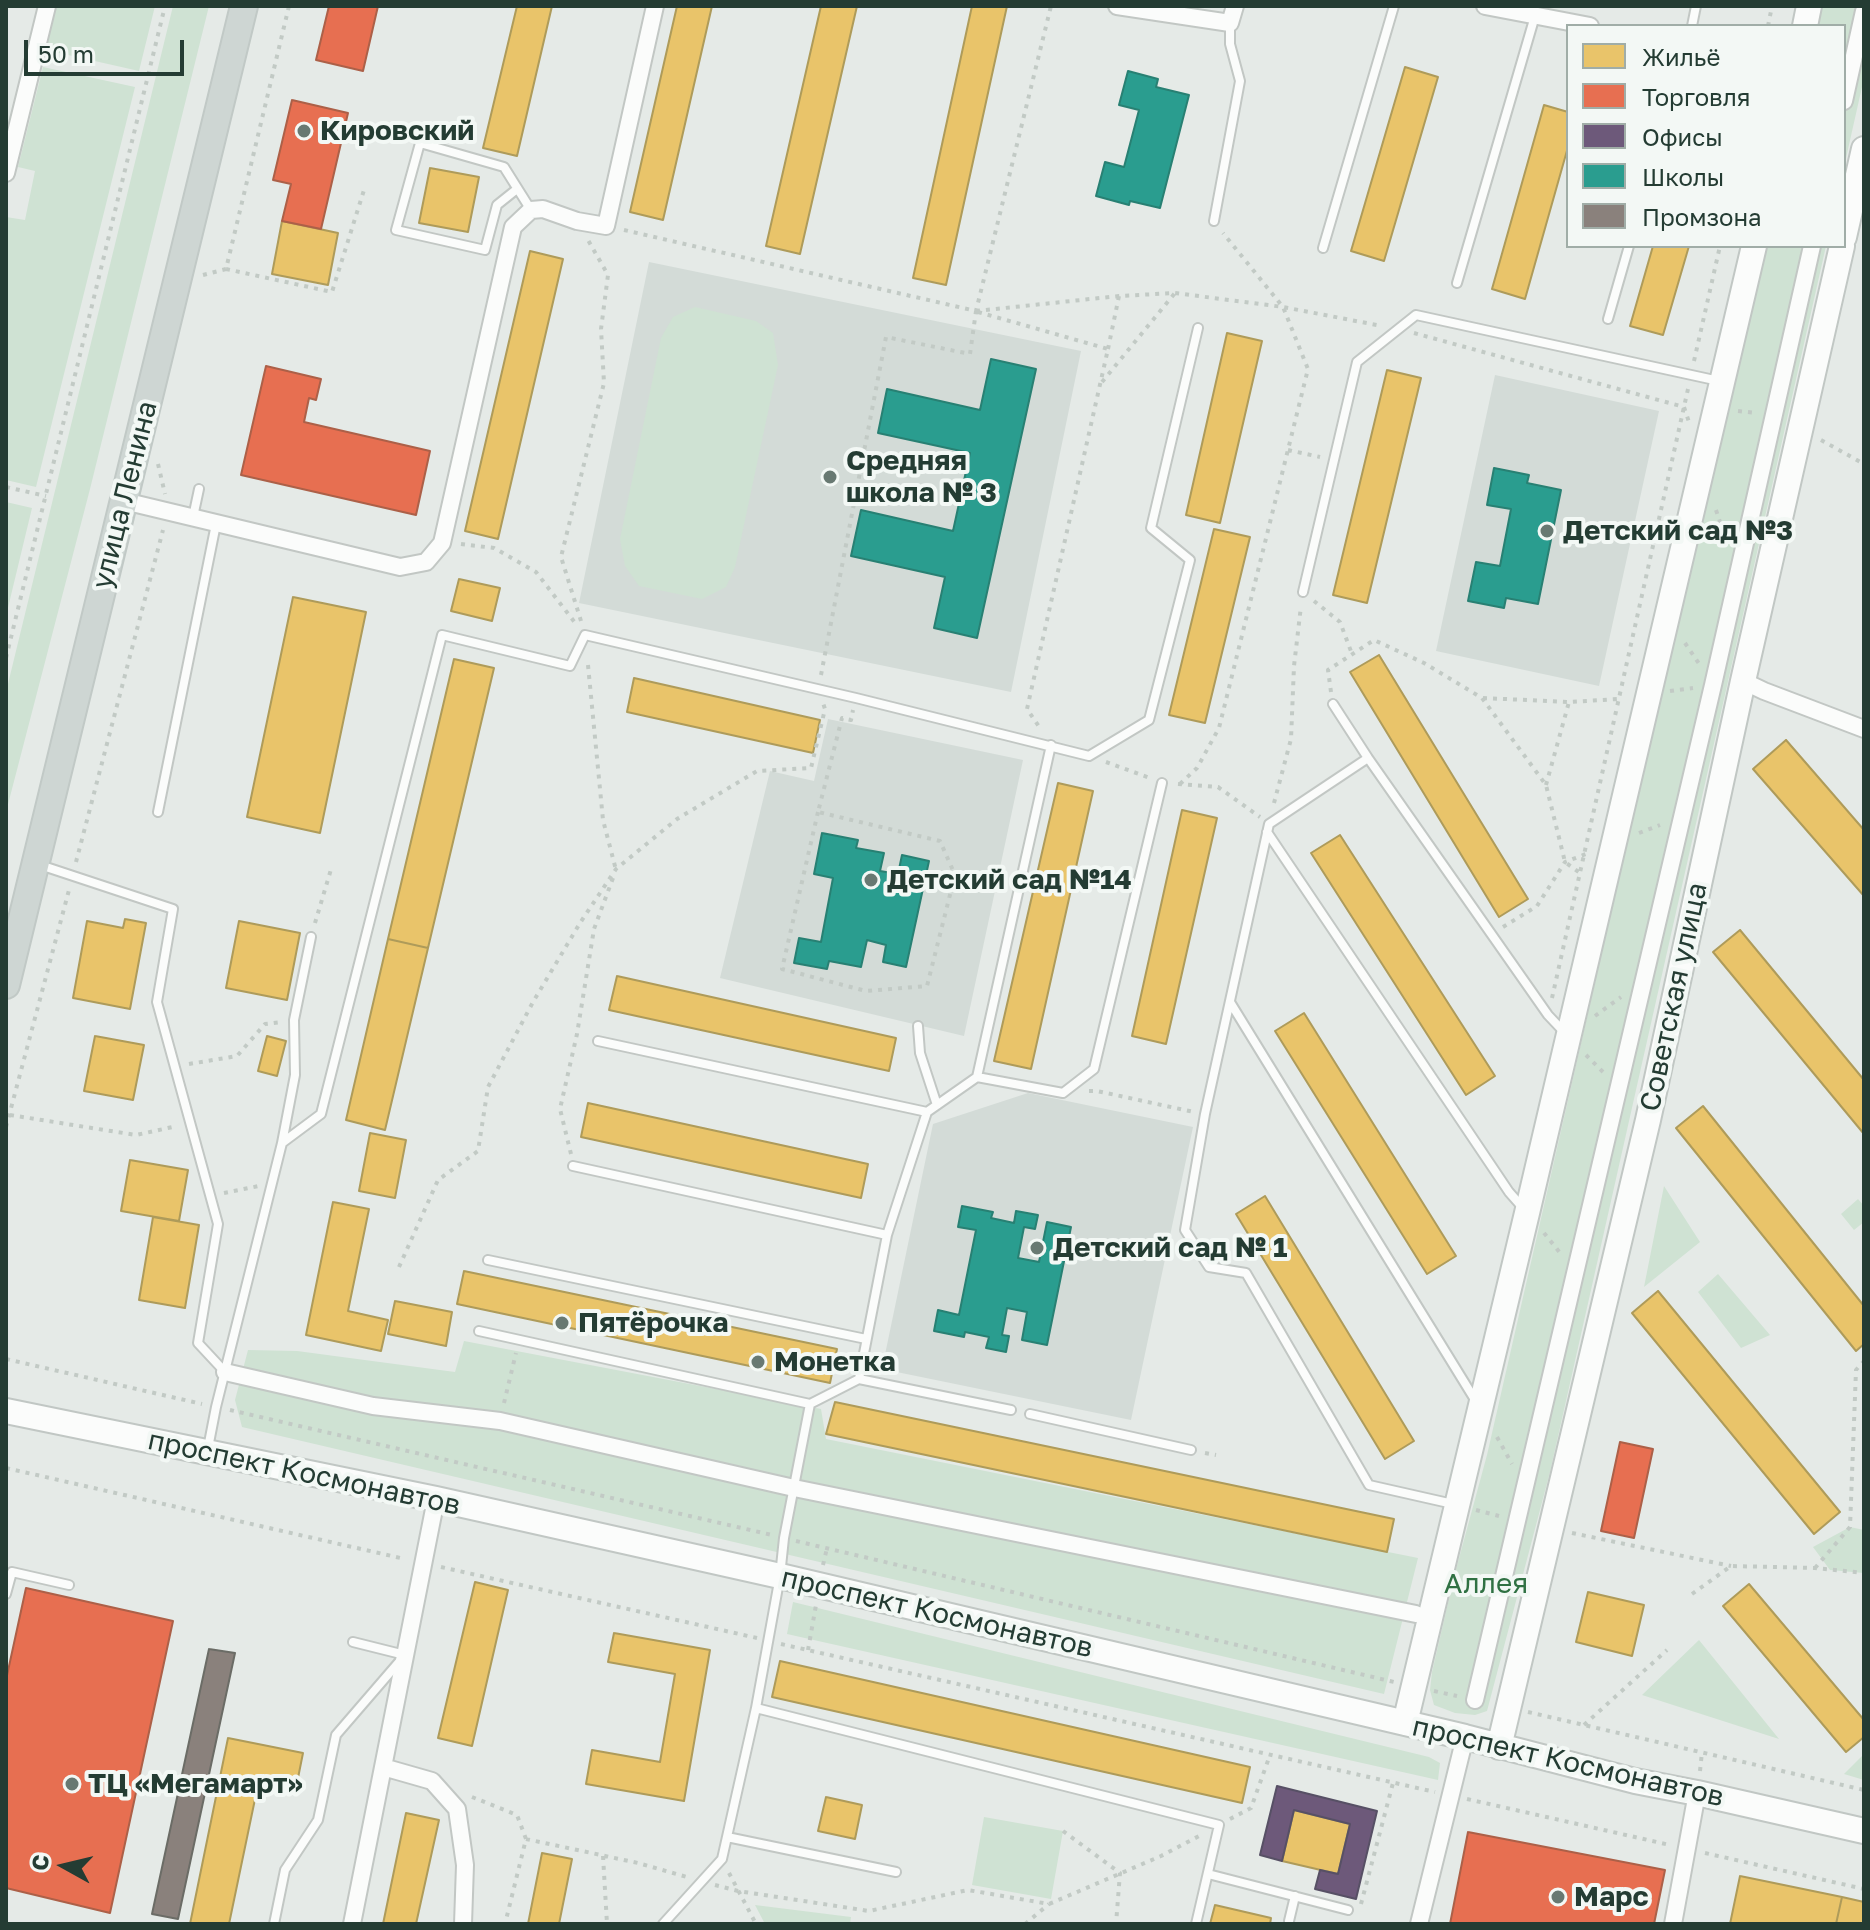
<!DOCTYPE html>
<html>
<head>
<meta charset="utf-8">
<style>
	body { margin:0 }
	#map { position:relative; width:1870px; height:1930px; overflow:hidden; background:#e5eae7; font-family:"Golos Text",sans-serif }
	canvas { display:block }
	.frame { position:absolute; inset:0; border:8px solid #243c33; pointer-events:none }
	.legend { position:absolute; left:1566px; top:24px; width:280px; height:224px; box-sizing:border-box; background:#f3f8f5; border:2px solid #a0ada7; margin:0; padding:10px 14px; list-style:none; font-size:24px; color:#243c33 }
	.legend li { display:flex; align-items:center; gap:16px; height:40px }
	.legend b { width:40px; border:2px solid #a0ada7 }
	.north { position:absolute; left:24px; top:1826px; width:80px; height:80px; -webkit-text-stroke:6px #f3f8f5; paint-order:stroke; rotate:278deg; font-size:22px; font-weight:700; line-height:32px; text-align:center; color:#243c33 }
	.north::after { content:''; display:block; margin:auto; width:28px; height:36px; background:#243c33; clip-path:polygon(50% 0,100% 100%,50% 72%,0 100%) }
	.scale { position:absolute; left:24px; top:40px; width:160px; height:36px; box-sizing:border-box; border:4px solid #243c33; border-top:0; padding-left:10px; font-size:24px; line-height:28px; white-space:nowrap; color:#243c33; -webkit-text-stroke:6px #f3f8f5; paint-order:stroke }
</style>
</head>
<body>
<div id="map">
<canvas width="1870" height="1930"></canvas>
<div class="frame"></div>
<ul class="legend">
<li><b style="height:22px;background:#e9c46a"></b>Жильё</li>
<li><b style="height:22px;background:#e76f51"></b>Торговля</li>
<li><b style="height:22px;background:#6d597a"></b>Офисы</li>
<li><b style="height:22px;background:#2a9d8f"></b>Школы</li>
<li><b style="height:22px;background:#8a817c"></b>Промзона</li>
</ul>
<div class="north">С</div>
<div class="scale">50 m</div>
</div>
<script>
const ctx = document.querySelector('canvas').getContext('2d');
ctx.lineJoin = 'round';
function fillPath(path, color) { ctx.fillStyle = color; ctx.fill(path, 'evenodd'); }
const shape = rows => new Path2D(rows.map(r => 'M' + r).join(''));
function stroke(path, color, width, dash) { ctx.strokeStyle = color; ctx.lineWidth = width; ctx.lineCap = dash ? 'butt' : 'round'; ctx.setLineDash(dash || []); ctx.stroke(path); }
function drawText(font, color, halo, rows, align = 'center') {
  ctx.font = font + ' "Golos Text",sans-serif'; ctx.lineWidth = 8; ctx.setLineDash([]); ctx.textBaseline = 'middle'; ctx.strokeStyle = halo; ctx.fillStyle = color; for (const [text, x, y, turn = 0] of rows) {
    ctx.save(); ctx.translate(x, y); ctx.rotate((+turn || 0) * Math.PI / 180); ctx.textAlign = isNaN(turn) ? turn : align; if (halo) ctx.strokeText(text, 0, 0); ctx.fillText(text, 0, 0); ctx.restore();
  }
}
const built = shape([
	[649,262,1081,351,1011,692,579,603],
	[1495,375,1659,411,1599,686,1436,651],
	[828,719,1023,760,964,1036,720,978,770,771,814,781],
	[1028,1093,1193,1127,1131,1420,882,1369,933,1124]
]);
const green = shape([
	[56,6,155,6,139,71,46,50],
	[173,6,209,6,90,489,6,812,6,692],
	[1818,6,1864,6,1864,78,1844,167,1844,26,1813,26],
	[43,67,135,87,36,487,6,480,6,217,25,220,35,171,18,167],
	[1763,246,1826,246,1550,1472,1487,1711,1475,1715,1455,1713,1434,1705,1430,1690,1432,1672,1455,1573,1487,1455],
	[695,307,756,321,773,333,778,365,735,567,726,587,702,599,639,586,625,566,620,539,661,338,673,317],
	[6,502,32,508,6,616],
	[1664,1186,1700,1242,1644,1287],
	[1858,1199,1864,1206,1864,1222,1854,1230,1841,1214],
	[1718,1274,1770,1335,1741,1348,1698,1292],
	[464,1341,821,1409,826,1439,1418,1558,1384,1694,242,1427,235,1400,248,1350,297,1351,455,1372],
	[1850,1527,1864,1530,1864,1573,1830,1570,1813,1547],
	[793,1602,1429,1757,1440,1763,1438,1780,787,1634],
	[1699,1640,1779,1739,1642,1695],
	[1864,1754,1864,1780,1844,1774],
	[984,1817,1063,1831,1051,1899,972,1885],
	[755,1905,851,1917,850,1924,765,1924]
]);
const homes = shape([
	[517,6,552,6,517,156,483,148,517,6],
	[677,6,712,6,663,220,630,212,677,6],
	[821,6,857,6,800,254,766,246,821,6],
	[972,6,1007,6,946,285,913,278,972,6],
	[1405,67,1438,77,1384,261,1351,251,1405,67],
	[1544,105,1568,112,1568,147,1525,299,1492,289,1544,105],
	[430,168,479,177,468,232,419,223,430,168],
	[282,221,338,233,328,285,272,274,282,221],
	[1653,246,1689,246,1663,335,1630,326,1653,246],
	[530,251,563,259,498,539,465,531,530,251],
	[1227,333,1262,341,1220,523,1186,515,1227,333],
	[1387,370,1421,378,1367,603,1333,595,1387,370],
	[1214,529,1250,537,1205,723,1169,715,1214,529],
	[459,579,500,588,492,621,451,611,459,579],
	[293,597,366,612,320,833,247,817,293,597],
	[1379,655,1528,899,1499,917,1350,672,1379,655],
	[454,659,494,668,428,948,388,939,454,659],
	[634,678,820,720,813,753,627,712,634,678],
	[1786,740,1864,830,1864,896,1753,769,1786,740],
	[1058,783,1093,791,1031,1069,994,1061,1058,783],
	[1182,810,1217,818,1166,1044,1132,1036,1182,810],
	[1340,835,1495,1076,1466,1095,1311,853,1340,835],
	[125,919,146,923,130,1009,73,998,87,921,123,928,125,919],
	[239,921,300,933,287,1000,226,988,239,921],
	[1740,930,1864,1080,1864,1134,1713,952,1740,930],
	[388,939,428,948,385,1130,346,1120,388,939],
	[617,976,896,1038,889,1071,609,1010,617,976],
	[1304,1013,1456,1256,1427,1274,1275,1031,1304,1013],
	[95,1036,144,1045,133,1100,84,1091,95,1036],
	[267,1036,286,1041,277,1076,258,1071,267,1036],
	[588,1103,868,1164,861,1198,581,1137,588,1103],
	[1703,1106,1864,1306,1864,1344,1856,1351,1676,1128,1703,1106],
	[370,1133,406,1140,395,1198,359,1191,370,1133],
	[130,1160,188,1170,179,1221,121,1211,130,1160],
	[1265,1196,1414,1441,1385,1459,1236,1214,1265,1196],
	[333,1202,369,1209,348,1311,388,1320,381,1351,306,1335,333,1202],
	[153,1217,199,1225,185,1308,139,1300,153,1217],
	[464,1271,837,1349,830,1383,457,1304,464,1271],
	[1658,1291,1840,1512,1814,1534,1632,1313,1658,1291],
	[395,1301,452,1312,446,1346,388,1334,395,1301],
	[835,1402,1394,1519,1387,1552,826,1434,835,1402],
	[475,1582,508,1590,472,1746,438,1738,475,1582],
	[1749,1584,1864,1720,1864,1737,1846,1752,1723,1606,1749,1584],
	[1588,1592,1644,1605,1632,1656,1576,1642,1588,1592],
	[614,1633,710,1650,684,1801,586,1784,592,1750,660,1762,675,1674,608,1662,614,1633],
	[780,1661,1250,1767,1242,1803,772,1697,780,1661],
	[228,1738,303,1753,296,1788,259,1780,229,1924,190,1924,228,1738],
	[826,1797,862,1805,855,1839,818,1831,826,1797],
	[1294,1810,1350,1824,1338,1874,1282,1861,1294,1810],
	[406,1813,439,1820,416,1924,383,1924,406,1813],
	[542,1853,572,1859,559,1924,528,1924,542,1853],
	[1740,1876,1842,1897,1836,1924,1730,1924,1740,1876],
	[1842,1897,1864,1902,1864,1924,1836,1924,1842,1897],
	[1215,1905,1271,1918,1270,1924,1210,1924,1215,1905]
]);
const shops = shape([
	[329,6,378,6,363,71,316,60,329,6],
	[292,100,348,113,321,229,282,221,291,184,273,180,292,100],
	[266,366,321,379,316,400,309,398,304,422,430,451,416,515,241,475,266,366],
	[1620,1442,1653,1449,1634,1538,1601,1531,1620,1442],
	[26,1588,173,1621,110,1913,6,1888,6,1680,26,1588],
	[1468,1832,1665,1870,1654,1924,1450,1924,1468,1832]
]);
const offices = shape([
	[1277,1786,1377,1811,1356,1899,1315,1889,1320,1870,1338,1874,1350,1824,1294,1810,1282,1861,1260,1855,1277,1786]
]);
const schools = shape([
	[1128,71,1158,79,1156,87,1189,95,1160,208,1130,201,1129,205,1096,196,1105,162,1124,167,1139,110,1119,105,1128,71],
	[991,359,1036,369,977,638,934,628,945,577,851,556,861,510,953,531,970,453,878,433,887,389,980,410,991,359],
	[1494,468,1529,475,1527,483,1561,490,1538,604,1506,598,1504,608,1468,601,1476,562,1500,566,1511,509,1487,505,1494,468],
	[822,833,858,840,856,848,884,853,880,871,898,874,902,855,929,861,906,967,883,962,886,945,867,940,861,967,829,961,827,969,794,963,799,938,821,942,833,878,814,874,822,833],
	[962,1206,993,1212,991,1218,1014,1223,1016,1211,1038,1215,1035,1229,1024,1227,1018,1258,1039,1262,1047,1222,1071,1227,1047,1345,1022,1340,1027,1312,1007,1308,1002,1335,1009,1336,1006,1352,986,1348,989,1337,965,1332,964,1337,934,1331,938,1310,959,1315,976,1230,958,1227,962,1206]
]);
const industry = shape([
	[209,1649,235,1653,178,1919,152,1914,209,1649]
]);
const path = shape([
	[1768,26,1772,6],
	[378,132,407,140],
	[624,230,976,311,1051,6],
	[226,269,332,292,364,190],
	[203,275,226,269,289,6],
	[976,311,1119,296,1175,293,1283,307,1382,326],
	[978,312,1108,349,1027,709,1040,728],
	[1414,333,1684,407,1689,422],
	[1108,349,1119,296],
	[1694,361,1720,246],
	[1102,382,1175,293],
	[1738,411,1757,413],
	[1821,440,1864,464],
	[1288,450,1320,457],
	[158,464,165,494],
	[6,487,46,496],
	[1716,510,1726,540],
	[461,544,494,548,536,572,576,624],
	[1314,601,1340,622,1352,654],
	[581,621,561,557,604,383,601,329,608,275,588,240],
	[1685,643,1700,665],
	[6,658,165,6],
	[588,665,603,820,616,870],
	[821,675,886,337,970,354,976,311],
	[1670,691,1693,688],
	[1331,692,1328,670,1374,640,1424,663,1482,698,1546,785,1565,862,1580,873],
	[1483,698,1569,702,1618,699],
	[1106,762,1150,778],
	[1178,784,1218,787,1260,817],
	[1180,784,1197,768,1219,728,1308,369,1283,307,1223,233],
	[1546,785,1569,702],
	[1274,803,1291,739,1294,666,1301,606],
	[818,812,782,969,866,991,927,986,955,875,940,841,818,812,842,718,851,720,853,710],
	[1639,833,1660,825],
	[76,862,163,530],
	[315,923,332,866],
	[1503,927,1537,906,1565,862,1586,854],
	[1552,998,1688,389],
	[1595,1016,1621,997],
	[1586,1055,1605,1074],
	[189,1064,237,1056,265,1024,281,1022],
	[1089,1091,1097,1091,1194,1112],
	[10,1115,136,1135,177,1126],
	[6,1127,69,890],
	[571,1154,560,1109,577,1034,594,929,613,878],
	[224,1193,259,1186],
	[1544,1233,1561,1254],
	[399,1267,438,1180,478,1151,488,1087,533,1002,580,923,616,869,677,819,757,771,811,768,825,709,823,703],
	[6,1359,202,1404],
	[504,1403,516,1353],
	[230,1410,772,1535],
	[1497,1437,1512,1464],
	[1205,1453,1216,1455],
	[6,1468,405,1559],
	[1476,1510,1499,1516],
	[1572,1533,1731,1566],
	[796,1541,1394,1682],
	[823,1565,827,1548],
	[441,1567,757,1638],
	[1815,1568,1850,1527,1856,1370,1864,1361],
	[1692,1594,1731,1566,1815,1568,1864,1573],
	[781,1644,1435,1792],
	[808,1650,816,1605],
	[1434,1691,1457,1696],
	[1528,1712,1864,1790],
	[1584,1725,1667,1650],
	[1700,1771,1702,1752],
	[472,1797,517,1815,526,1839,505,1924],
	[1467,1799,1670,1845],
	[1230,1819,1251,1808,1270,1755],
	[1063,1831,1120,1873,1116,1924],
	[526,1839,638,1863,687,1877],
	[1705,1853,1864,1889],
	[603,1856,607,1924],
	[729,1873,756,1924],
	[715,1885,738,1891,869,1911,968,1890,1049,1904,1161,1856,1201,1835],
	[1361,1904,1393,1783],
	[1025,1924,1049,1904]
]);
const lane = shape([
	[1692,26,1696,6],
	[517,189,497,205,485,250,396,230,420,143,504,167,531,210],
	[1214,221,1240,81,1230,44,1230,23],
	[1323,248,1394,6],
	[1457,283,1535,16],
	[1608,319,1629,246],
	[193,517,199,489],
	[1303,592,1357,362,1416,315,1719,381],
	[1333,704,1368,758,1548,1015,1565,1033],
	[1368,758,1269,824,1205,1114,1185,1230,1209,1267,1246,1273,1369,1485,1453,1504],
	[158,812,216,524],
	[1267,832,1509,1192,1524,1209],
	[40,865,173,909,157,1002,218,1224,198,1343,225,1372],
	[1230,1002,1477,1403],
	[918,1026,920,1053,937,1105],
	[598,1041,927,1112],
	[977,1077,1063,1093,1094,1069,1162,783],
	[282,1143,295,1075,294,1020,311,937],
	[573,1166,887,1235],
	[488,1260,866,1339],
	[479,1331,810,1404],
	[859,1379,1011,1410],
	[1030,1414,1191,1450],
	[208,1448,216,1407,282,1143,321,1114,442,635,570,666,585,635,856,698,1089,756,1149,720,1190,560,1151,528,1198,328],
	[6,1594,12,1572,69,1585],
	[756,1708,1219,1825,1196,1924],
	[727,1837,896,1872],
	[1208,1874,1348,1910],
	[1289,1921,1295,1896],
	[274,1924,285,1870,318,1820,336,1735,405,1655,353,1642],
	[663,1924,722,1859,756,1708,780,1576,784,1538,810,1404,859,1379,887,1235,927,1112,977,1077,1051,745]
]);
const street = shape([
	[1117,6,1230,23,1235,6],
	[1485,6,1590,26],
	[1844,101,1864,11],
	[6,173,47,6],
	[124,501,400,567,426,562,442,543,513,227,531,210,543,209,577,221,606,226,655,6],
	[1743,681,1764,691,1864,729],
	[225,1372,373,1406,500,1421,794,1488,1416,1614],
	[1475,1700,1713,685,1812,246],
	[383,1767,432,1781,457,1809,465,1865,463,1924],
	[352,1924,436,1499],
	[1419,1924,1465,1737],
	[1673,1924,1697,1793]
]);
const secondary = shape([
	[1805,26,1809,6],
	[1844,237,1864,149],
	[6,1411,436,1499,780,1576,1465,1737,1635,1781,1697,1793,1864,1831],
	[1405,1723,1527,1213,1754,246],
	[1499,1747,1648,1120,1743,681,1842,246]
]);
const primary = shape([
	[6,985,244,6]
]);
const markers = [
	[304,131,8,"#687972"],
	[830,477,8,"#687972"],
	[1547,531,8,"#687972"],
	[871,880,8,"#687972"],
	[1037,1248,8,"#687972"],
	[562,1323,8,"#687972"],
	[758,1362,8,"#687972"],
	[72,1784,8,"#687972"],
	[1558,1897,8,"#687972"]
];
const poiNames = [
	["Кировский",320,131],
	["Средняя",846,461],
	["школа № 3",846,493],
	["Детский сад №3",1563,531],
	["Детский сад №14",887,880],
	["Детский сад № 1",1053,1248],
	["Пятёрочка",578,1323],
	["Монетка",774,1362],
	["ТЦ «Мегамарт»",88,1784],
	["Марс",1574,1897]
];
const streetNames = [
	["улица Ленина",125,495,-76],
	["Советская улица",1674,997,-78],
	["проспект Космонавтов",304,1473,12],
	["проспект Космонавтов",937,1613,13],
	["проспект Космонавтов",1568,1762,13]
];
const parkNames = [
	["Аллея",1486,1584]
];
fillPath(built, '#d3dbd7');
fillPath(green, '#cfe2d3');
fillPath(homes, '#e9c46a');
stroke(homes, '#ae9b5a', 2);
fillPath(shops, '#e76f51');
stroke(shops, '#ac6048', 2);
fillPath(offices, '#6d597a');
stroke(offices, '#575065', 2);
fillPath(schools, '#2a9d8f');
stroke(schools, '#288073', 2);
fillPath(industry, '#8a817c');
stroke(industry, '#6b6c66', 2);
stroke(lane, '#c2c7c4', 12);
stroke(street, '#c2c7c4', 20);
stroke(secondary, '#c1c7c4', 28);
stroke(primary, '#c1c9c6', 30);
stroke(path, '#c2cac5', 4, [4, 6]);
stroke(lane, '#fbfcfb', 8);
stroke(street, '#fbfcfb', 16);
stroke(secondary, '#fbfcfb', 24);
stroke(primary, '#ced6d3', 26);
for (const [x, y, r, color] of markers) { const dot = new Path2D(); dot.arc(x, y, r, 0, 2 * Math.PI); ctx.fillStyle = color; ctx.fill(dot); stroke(dot, '#f3f8f5', 3); }
drawText('bold 28px', '#243c33', '#f3f8f5', poiNames, 'left');
drawText('28px', '#243c33', '#f3f8f5', streetNames);
drawText('28px', '#307143', '#f3f8f5', parkNames);
</script>
</body>
</html>
